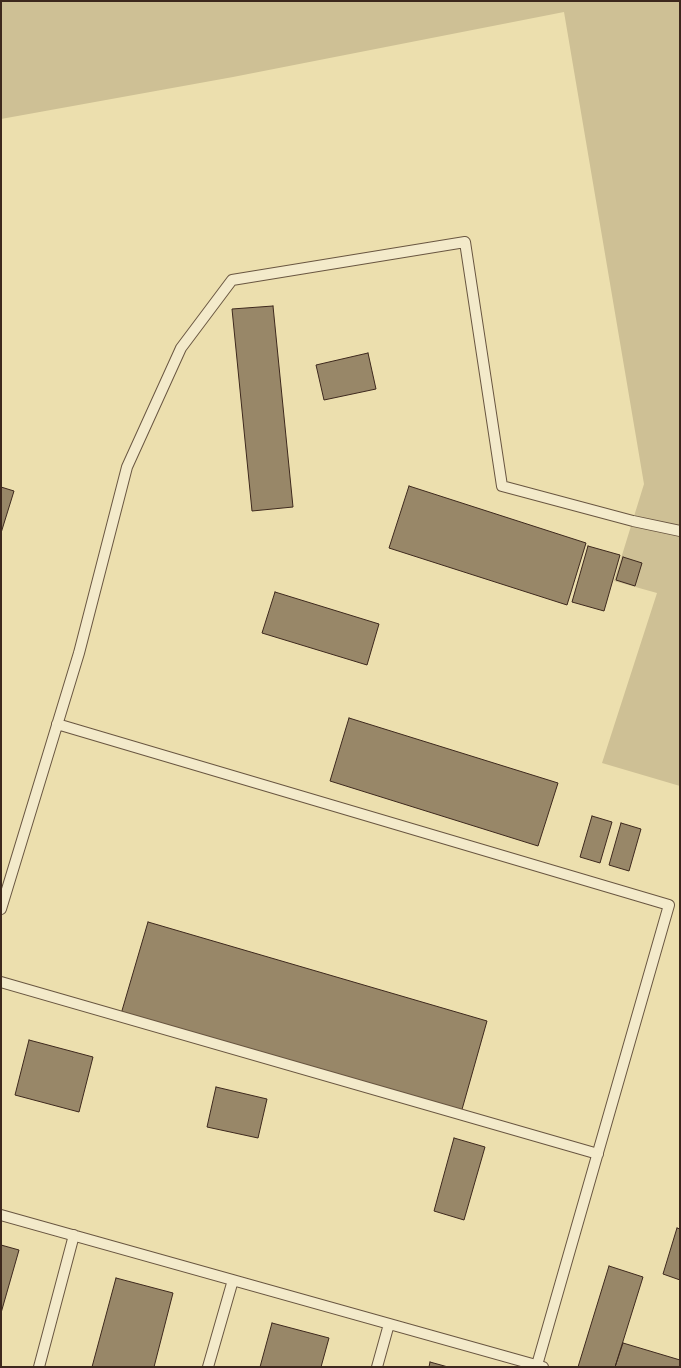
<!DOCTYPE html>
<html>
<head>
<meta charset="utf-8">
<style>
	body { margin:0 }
	#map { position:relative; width:681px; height:1368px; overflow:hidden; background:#ecdfae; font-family:"Gentium Book Plus",serif }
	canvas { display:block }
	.frame { position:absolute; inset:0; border:2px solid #3d281d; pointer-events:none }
</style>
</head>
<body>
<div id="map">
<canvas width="681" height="1368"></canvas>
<div class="frame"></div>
</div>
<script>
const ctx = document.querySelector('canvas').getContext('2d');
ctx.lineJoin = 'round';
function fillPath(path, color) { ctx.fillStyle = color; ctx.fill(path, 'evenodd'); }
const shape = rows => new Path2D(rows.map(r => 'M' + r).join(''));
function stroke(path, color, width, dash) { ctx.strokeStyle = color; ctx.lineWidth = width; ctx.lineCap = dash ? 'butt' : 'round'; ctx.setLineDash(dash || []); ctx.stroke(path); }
const green = shape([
	[1,1,680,1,680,786,602,763,657,593,614,581,644,484,564,12,233,77,1,119]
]);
const building = shape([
	[273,306,293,507,252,511,232,309,273,306],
	[368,353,376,389,324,400,316,365,368,353],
	[409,486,586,543,567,605,389,548,409,486],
	[1,487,14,491,1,533,1,487],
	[588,546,620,555,604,611,572,602,588,546],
	[623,557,642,563,635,586,616,580,623,557],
	[275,592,379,624,367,665,262,633,275,592],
	[349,718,558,783,538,846,330,781,349,718],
	[592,816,612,822,600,863,580,857,592,816],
	[621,823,641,829,629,871,609,865,621,823],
	[148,922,487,1021,461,1113,121,1014,148,922],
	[29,1040,93,1057,79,1112,15,1095,29,1040],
	[216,1087,267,1099,258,1138,207,1127,216,1087],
	[454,1138,485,1147,464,1220,434,1211,454,1138],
	[677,1228,680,1229,680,1280,663,1274,677,1228],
	[1,1245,19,1250,1,1313,1,1245],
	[609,1266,643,1277,615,1367,578,1367,609,1266],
	[116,1278,173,1293,154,1367,92,1367,116,1278],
	[272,1323,329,1338,321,1367,260,1367,272,1323],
	[623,1343,680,1360,680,1367,615,1367,623,1343],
	[430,1362,448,1367,429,1367,430,1362]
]);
const lane = shape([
	[57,724,669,905,537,1365],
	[1,909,79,653,127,467,181,348,232,280,465,242,502,486,633,521,680,531],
	[1,982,598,1154],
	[1,1215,543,1367],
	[39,1367,74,1235],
	[208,1367,233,1280],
	[377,1367,389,1324]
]);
fillPath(green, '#cec095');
fillPath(building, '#988768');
stroke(building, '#3d281d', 1);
stroke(lane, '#695641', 12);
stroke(lane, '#f3eaca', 10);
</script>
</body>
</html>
